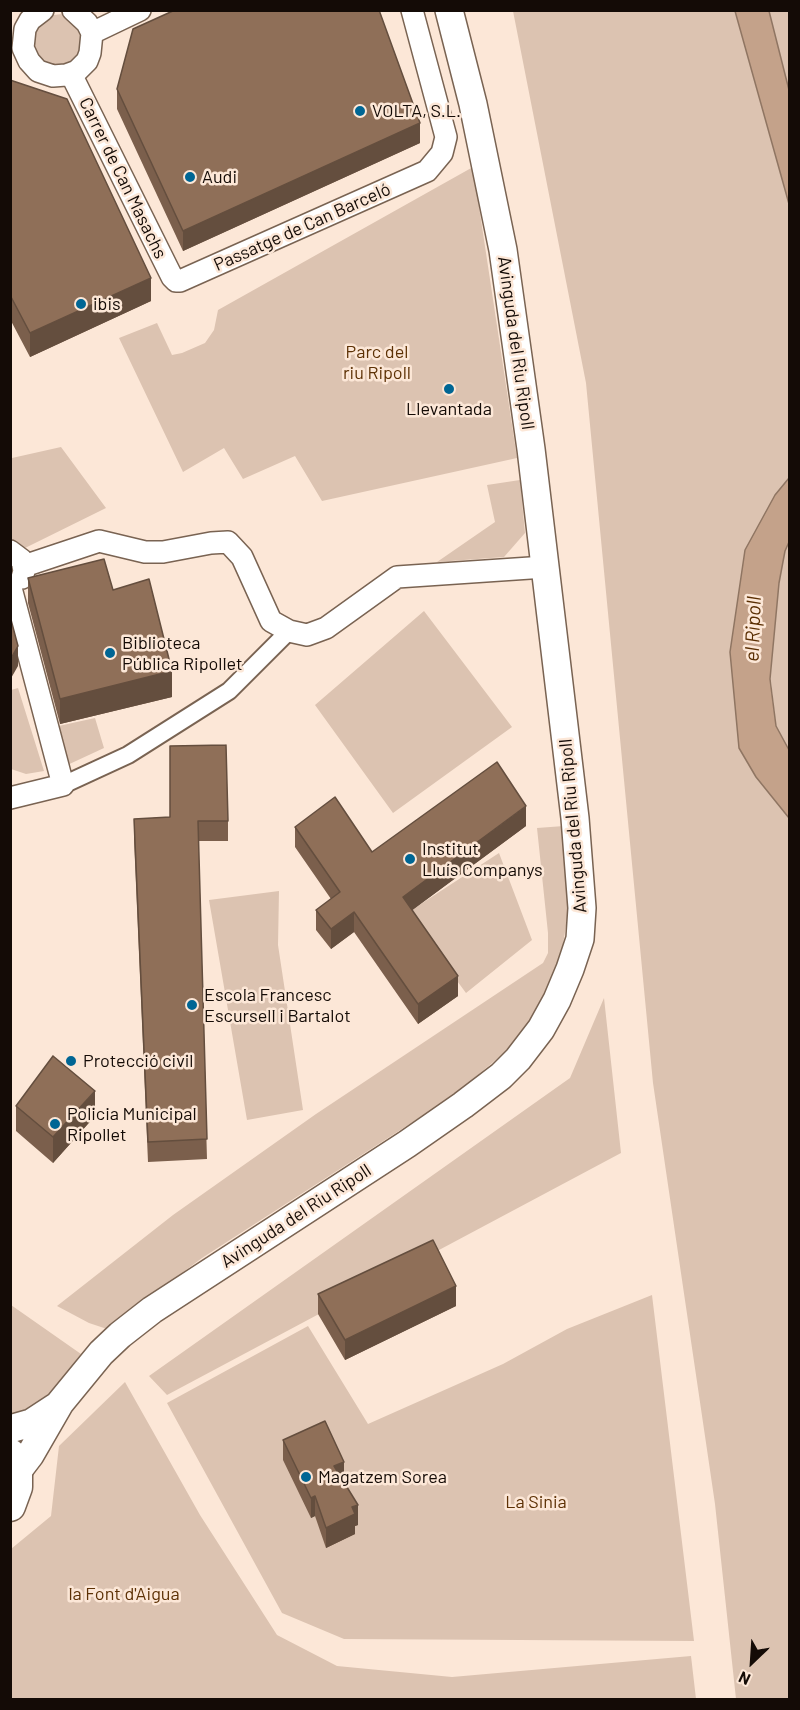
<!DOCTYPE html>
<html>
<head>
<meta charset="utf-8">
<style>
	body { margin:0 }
	#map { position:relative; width:800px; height:1710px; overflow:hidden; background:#fce7d7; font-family:Barlow,sans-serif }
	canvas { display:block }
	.frame { position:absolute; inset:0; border:12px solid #140b06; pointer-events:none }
	.north { position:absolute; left:722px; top:1632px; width:60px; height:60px; -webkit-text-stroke:4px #fce7d7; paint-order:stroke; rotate:205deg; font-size:16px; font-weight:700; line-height:24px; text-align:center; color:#140b06 }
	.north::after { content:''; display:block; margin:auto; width:21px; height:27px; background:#140b06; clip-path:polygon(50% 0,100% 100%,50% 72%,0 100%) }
</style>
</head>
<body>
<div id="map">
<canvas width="800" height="1710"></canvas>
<div class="frame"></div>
<div class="north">N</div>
</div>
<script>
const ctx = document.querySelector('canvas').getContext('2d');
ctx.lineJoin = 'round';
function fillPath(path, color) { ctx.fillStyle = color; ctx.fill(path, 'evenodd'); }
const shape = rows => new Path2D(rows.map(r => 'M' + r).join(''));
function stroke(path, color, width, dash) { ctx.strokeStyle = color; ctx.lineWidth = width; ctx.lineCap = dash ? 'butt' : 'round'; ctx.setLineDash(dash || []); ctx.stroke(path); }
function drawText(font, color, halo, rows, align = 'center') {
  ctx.font = font + ' Barlow,sans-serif'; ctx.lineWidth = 5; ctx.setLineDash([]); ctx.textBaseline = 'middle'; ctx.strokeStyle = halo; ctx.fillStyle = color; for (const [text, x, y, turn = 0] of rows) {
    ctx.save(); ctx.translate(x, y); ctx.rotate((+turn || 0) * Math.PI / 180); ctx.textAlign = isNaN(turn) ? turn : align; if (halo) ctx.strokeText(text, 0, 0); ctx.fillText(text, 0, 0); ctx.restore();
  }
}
const green = shape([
	[513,11,735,11,789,204,789,478,775,495,739,748,756,777,789,818,789,1699,736,1699,715,1504,653,1083,586,383],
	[769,11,789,11,789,90],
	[62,14,71,16,83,28,84,52,65,67,47,65,40,59,35,51,33,42,38,24,45,18,54,15],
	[473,167,517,458,322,501,295,456,243,479,224,448,183,472,119,338,157,323,172,355,182,353,205,343,214,330,218,310],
	[61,447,106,508,23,549,11,543,10,453,12,458],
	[520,480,525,533,504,557,437,562,495,522,487,485],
	[789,542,789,750,776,726,771,681,770,682,779,583,785,551],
	[424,611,512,727,393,813,315,705],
	[18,688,44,771,26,774,11,769,11,690],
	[95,718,104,748,63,767,54,727],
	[564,826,572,888,561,957,537,1013,511,1047,453,1096,202,1258,107,1329,89,1323,57,1306,173,1215,316,1114,543,963,548,953,548,933,537,828],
	[499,853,532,940,466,993,407,913],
	[279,891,278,945,303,1110,247,1120,209,900],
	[604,998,621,1153,167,1395,149,1376,570,1078],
	[652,1295,694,1641,344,1639,282,1613,167,1403,308,1326,368,1424,503,1364,567,1329],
	[11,1305,81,1354,32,1418,11,1421],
	[125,1382,200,1515,277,1635,337,1666,452,1677,691,1656,696,1699,11,1699,11,1549,51,1516,59,1446]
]);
const water = shape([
	[735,11,769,11,789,90,789,204,735,11],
	[789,478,789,542,785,551,779,583,770,679,776,726,789,750,789,818,756,777,739,748,730,652,745,550,775,495,789,478]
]);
const pedestrian = shape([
	[63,785,128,755,229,691,289,631]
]);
const minor = shape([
	[43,10,30,20,25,29,23,48,29,61,38,71,53,76,66,75,77,71,87,61,90,53,92,33,87,23,73,10],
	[92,33,140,10],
	[71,74,172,277,176,281,180,281,427,171,442,153,446,137,412,10],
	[10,551,22,560,24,571,22,578],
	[24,566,99,541,145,552,163,552,211,543,228,542,242,557,271,621,289,631,307,635,326,628,397,577,545,567],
	[10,798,63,785,11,588]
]);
const tertiary = shape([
	[10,1429,31,1423,57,1406],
	[17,1472,30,1455,60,1403,101,1353,120,1335,152,1310,407,1144,463,1105,501,1076,518,1059,541,1029,557,1000,570,969,580,939,582,908,575,818,531,449,503,250,473,104,449,10]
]);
const secondary = shape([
	[10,1454,17,1472,17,1487,10,1506]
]);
const wall = shape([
	[10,80,151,301,30,357,10,319],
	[117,89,420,143,183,251,117,109],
	[28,578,113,590,172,697,60,724,28,603],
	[170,817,228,821,228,841,198,841,207,1159,148,1162,134,839,134,819],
	[526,826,412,910,458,996,418,1024,354,932,331,949,316,930,316,910,331,899,295,847,295,827,372,852],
	[16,1106,95,1116,53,1163,16,1131],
	[318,1294,456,1306,345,1360,318,1314],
	[283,1440,344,1482,358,1525,355,1526,355,1534,326,1548,315,1516,311,1518,283,1460]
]);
const shadedWall = shape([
	[420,123,420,143,183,251,183,231],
	[151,278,151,301,30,357,30,333],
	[18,646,18,666,10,680,10,660],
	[172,671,172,697,60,724,60,699],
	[526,806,526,826,403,917,403,897],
	[354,912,354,932,331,949,331,929],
	[458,976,458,996,418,1024,418,1004],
	[95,1091,95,1116,53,1163,53,1137],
	[456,1286,456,1306,345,1360,345,1340],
	[344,1462,344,1482,334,1466],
	[315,1496,315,1516,311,1518,311,1498],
	[358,1505,358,1525,355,1526,355,1534,326,1548,326,1528,352,1507]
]);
const building = shape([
	[175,10,379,10,420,123,183,231,117,89,133,29,175,10],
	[10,80,67,99,151,278,30,333,10,295,10,80],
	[104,559,113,590,149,579,172,671,60,699,28,578,104,559],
	[10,616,18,646,10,660,10,616],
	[226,745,228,821,198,821,207,1139,148,1142,134,819,170,817,170,746,226,745],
	[497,762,526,806,403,897,458,976,418,1004,354,912,331,929,316,910,340,892,295,827,335,797,372,852,497,762],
	[53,1056,95,1091,53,1137,16,1106,53,1056],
	[433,1240,456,1286,345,1340,318,1294,433,1240],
	[325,1421,344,1462,334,1466,358,1505,352,1507,355,1514,326,1528,315,1496,311,1498,283,1440,325,1421]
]);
const markers = [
	[360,111,6,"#006694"],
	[190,177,6,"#006694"],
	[81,304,6,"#006694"],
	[449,389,6,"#006694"],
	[110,653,6,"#006694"],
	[410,859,6,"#006694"],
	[192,1005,6,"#006694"],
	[71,1061,6,"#006694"],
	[55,1124,6,"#006694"],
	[306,1477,6,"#006694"]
];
const poiNames = [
	["VOLTA, S.L.",372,111],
	["Audi",202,177],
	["ibis",93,304],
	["Llevantada",449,409,"center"],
	["Biblioteca",122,643],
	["Pública Ripollet",122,664],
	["Institut",422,849],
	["Lluís Companys",422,870],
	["Escola Francesc",204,995],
	["Escursell i Bartalot",204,1016],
	["Protecció civil",83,1061],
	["Policia Municipal",67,1114],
	["Ripollet",67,1135],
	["Magatzem Sorea",318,1477]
];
const streetNames = [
	["Carrer de Can Masachs",123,178,64],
	["Passatge de Can Barceló",302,227,-24],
	["Avinguda del Riu Ripoll",516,343,82],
	["Avinguda del Riu Ripoll",573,826,-95],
	["Avinguda del Riu Ripoll",296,1216,-33]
];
const parkNames = [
	["Parc del",377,352],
	["riu Ripoll",377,373],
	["La Sinia",536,1502],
	["la Font d'Aigua",124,1594]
];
const waterNames = [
	["el Ripoll",753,629,-88]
];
fillPath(green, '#dcc3b1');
fillPath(water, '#c4a28a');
stroke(water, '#8f7562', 1.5);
stroke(pedestrian, '#796352', 20);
stroke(minor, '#796352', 24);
stroke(tertiary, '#796352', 30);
stroke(secondary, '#796352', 33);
stroke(pedestrian, '#fff', 16);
stroke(minor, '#fff', 21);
stroke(tertiary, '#fff', 27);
stroke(secondary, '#fff', 30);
fillPath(wall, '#7b5f4c');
fillPath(shadedWall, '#644e3e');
fillPath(building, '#8f6f58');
stroke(building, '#644e3e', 1.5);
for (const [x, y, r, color] of markers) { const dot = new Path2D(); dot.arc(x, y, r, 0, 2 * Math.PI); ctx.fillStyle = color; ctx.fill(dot); stroke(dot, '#fce7d7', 2); }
drawText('18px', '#140b06', '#fce7d7', poiNames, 'left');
drawText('18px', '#140b06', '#fce7d7', streetNames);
drawText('18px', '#5d3105', '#fce7d7', parkNames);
drawText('italic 20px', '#5a2e02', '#fce7d7', waterNames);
</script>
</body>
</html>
